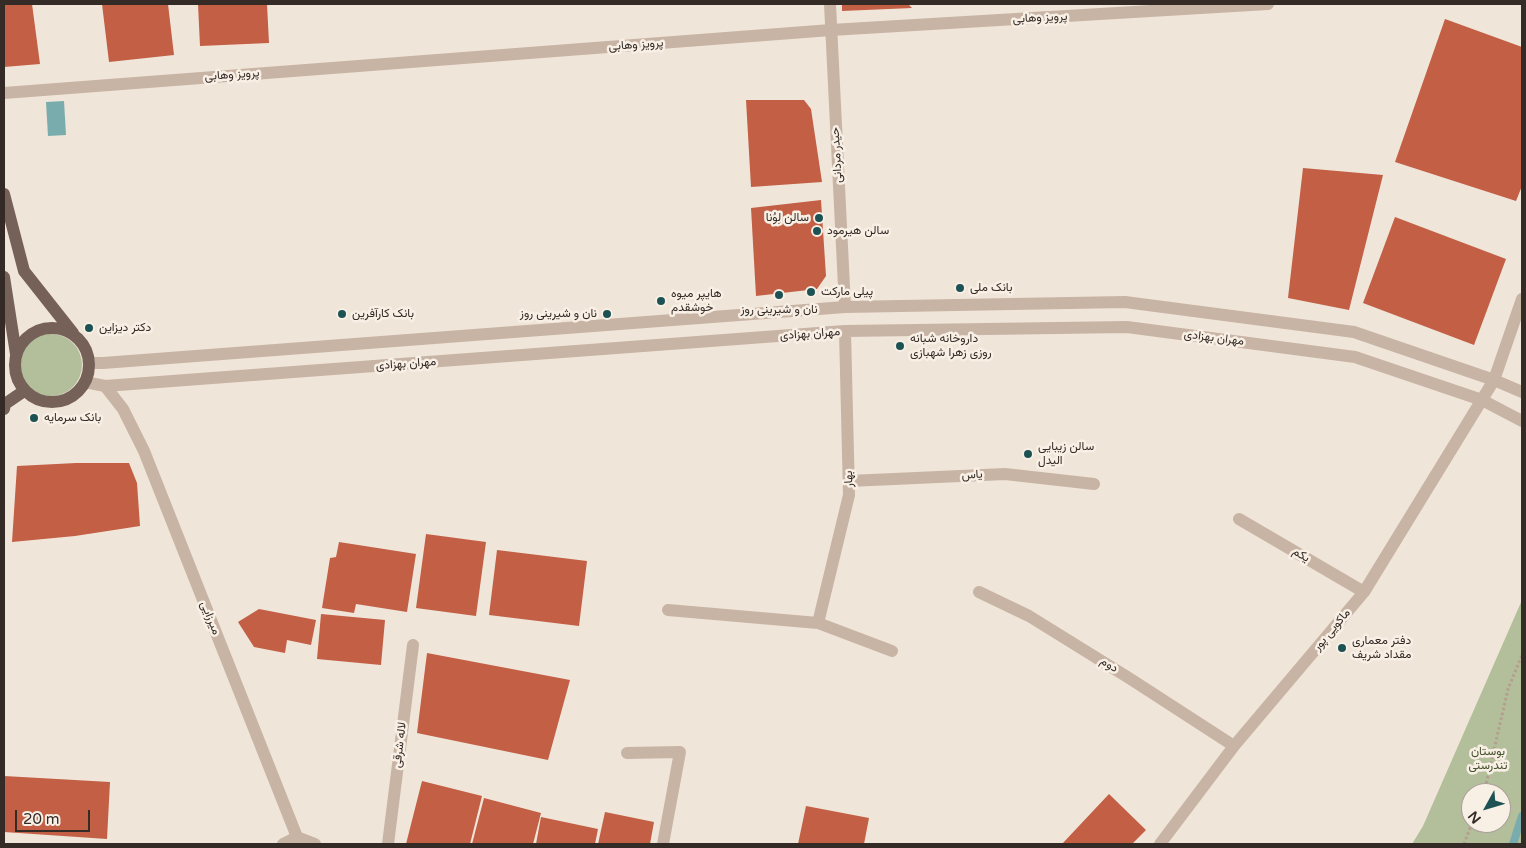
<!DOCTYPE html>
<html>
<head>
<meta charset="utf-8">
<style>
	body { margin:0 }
	#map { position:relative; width:1526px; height:848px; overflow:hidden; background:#f0e5d9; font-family:"Varela Round",sans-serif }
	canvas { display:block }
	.frame { position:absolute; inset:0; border:5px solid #342a26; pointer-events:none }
	.north { position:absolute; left:1461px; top:783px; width:50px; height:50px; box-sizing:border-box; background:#f8efe5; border:1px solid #aaa099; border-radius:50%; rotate:231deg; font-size:14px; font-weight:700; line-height:20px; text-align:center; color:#342a26 }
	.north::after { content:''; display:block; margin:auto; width:18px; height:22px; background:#1d5254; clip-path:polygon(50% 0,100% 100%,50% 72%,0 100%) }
	.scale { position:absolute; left:15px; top:810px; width:75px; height:22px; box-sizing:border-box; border:2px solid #342a26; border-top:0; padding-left:6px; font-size:15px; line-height:18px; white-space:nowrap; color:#342a26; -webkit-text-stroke:4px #f8efe5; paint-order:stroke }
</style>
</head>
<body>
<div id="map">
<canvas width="1526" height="848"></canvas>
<div class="frame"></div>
<div class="north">N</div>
<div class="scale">20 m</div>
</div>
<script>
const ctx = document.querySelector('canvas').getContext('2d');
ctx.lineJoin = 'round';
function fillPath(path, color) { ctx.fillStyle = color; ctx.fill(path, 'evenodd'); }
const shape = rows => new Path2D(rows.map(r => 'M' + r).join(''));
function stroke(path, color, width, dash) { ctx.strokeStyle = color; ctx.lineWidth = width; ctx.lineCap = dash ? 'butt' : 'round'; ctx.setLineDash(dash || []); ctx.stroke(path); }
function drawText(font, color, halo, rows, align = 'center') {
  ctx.font = font + ' "Varela Round",Vazirmatn,sans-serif'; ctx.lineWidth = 5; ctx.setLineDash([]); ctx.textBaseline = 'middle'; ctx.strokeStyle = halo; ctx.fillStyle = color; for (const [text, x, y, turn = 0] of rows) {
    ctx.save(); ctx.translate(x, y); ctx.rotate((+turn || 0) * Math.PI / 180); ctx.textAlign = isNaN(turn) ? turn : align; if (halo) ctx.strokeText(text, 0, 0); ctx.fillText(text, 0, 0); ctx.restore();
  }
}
const green = shape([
	'20 365a31 31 0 1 1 62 0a31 31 0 1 1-62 0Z',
	[1522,600,1522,844,1412,844,1423,826],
	[1471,793,1501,793,1501,823,1471,823]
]);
const water = shape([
	[64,101,66,135,48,136,46,102]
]);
const stream = shape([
	[1513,844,1522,816]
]);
const building = shape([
	[4,4,32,4,40,64,4,67],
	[102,4,168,4,174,55,109,62],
	[198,4,267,4,269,43,200,46],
	[842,4,908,4,912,8,842,11],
	[1445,19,1522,47,1522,186,1516,201,1395,162],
	[746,100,804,100,811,109,822,182,751,187],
	[1303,168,1383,175,1349,310,1288,298],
	[821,200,826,276,817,289,756,296,751,208],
	[1395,217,1506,259,1474,345,1363,303],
	[76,463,129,463,137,483,140,526,75,536,12,542,17,466],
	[426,534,486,542,476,616,416,608],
	[339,542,416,554,407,612,356,604,354,613,322,608,330,558,336,557],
	[497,550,587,561,579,626,489,615],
	[259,609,316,620,311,645,287,640,285,653,254,647,238,622],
	[321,614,385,620,381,665,317,659],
	[427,653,570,680,548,760,417,733],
	[4,776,110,782,107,839,4,832],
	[422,781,482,796,470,844,406,844],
	[1109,794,1146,830,1132,844,1062,844],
	[484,798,541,813,533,844,472,844],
	[806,806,869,818,864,844,798,844],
	[605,812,654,822,650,844,598,844],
	[541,817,598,829,595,844,536,844]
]);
const path = shape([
	[1484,793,1508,689,1522,655],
	[1464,844,1472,823]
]);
const minor = shape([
	[830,4,845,307],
	[4,93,831,30,1268,4],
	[89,363,103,363,845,307,1125,302,1354,332,1494,380,1522,392],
	[85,382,105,386,845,331,1127,327,1355,357,1482,400,1522,421],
	[105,386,123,409,144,451,297,837,315,844],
	[849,481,1005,474,1094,484],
	[1239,519,1364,592],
	[979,592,1029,616,1129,678,1234,746],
	[668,610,818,623,892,651],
	[818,623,849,495,845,331],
	[627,753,680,752,663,844],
	[283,844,297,837],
	[388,844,413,645],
	[1160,844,1234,746,1364,592,1494,380,1522,299]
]);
const major = shape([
	[4,194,24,271,73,333],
	[4,277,16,354],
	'15 365a37 37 0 1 1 74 0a37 37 0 1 1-74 0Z',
	[4,409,5,404,24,391]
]);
const markers = [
	[819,218,5,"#1d5254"],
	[817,231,5,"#1d5254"],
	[960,288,5,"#1d5254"],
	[811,292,5,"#1d5254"],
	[779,295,5,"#1d5254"],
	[661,301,5,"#1d5254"],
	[342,314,5,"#1d5254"],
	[607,314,5,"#1d5254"],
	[89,328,5,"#1d5254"],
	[900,346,5,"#1d5254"],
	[34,418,5,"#1d5254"],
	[1028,454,5,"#1d5254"],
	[1342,648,5,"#1d5254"]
];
const streetNames = [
	["پرویز وهابی",1040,18,-3],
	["پرویز وهابی",636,45,-4],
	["پرویز وهابی",232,75,-4],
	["حیدر مردانی",837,155,-93],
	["مهران بهزادی",810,334,-4],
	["مهران بهزادی",1214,338,7],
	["مهران بهزادی",406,364,-4],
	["یاس",972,475,-3],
	["بهار",849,479,-92],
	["یکم",1301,555,30],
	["میرزایی",210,618,68],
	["ماکویی‌ پور",1332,630,-50],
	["دوم",1109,665,32],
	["لاله شرقی",400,745,-83]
];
const poiNames = [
	["سالن لِوُنا",809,218,"right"],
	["سالن هیرمود",827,231],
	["بانک ملی",970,288],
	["پیلی مارکت",821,292],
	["هایپر میوه",671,294],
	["خوشقدم",671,308],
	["نان و شیرینی روز",779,310,"center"],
	["بانک کارآفرین",352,314],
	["نان و شيرينى روز",597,314,"right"],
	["دکتر دیزاین",99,328],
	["داروخانه شبانه",910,339],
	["روزی زهرا شهبازی",910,353],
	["بانک سرمایه",44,418],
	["سالن زیبایی",1038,447],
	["الیدل",1038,461],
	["دفتر معماری",1352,641],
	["مقداد شریف",1352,655]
];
const parkNames = [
	["بوستان",1488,752],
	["تندرستی",1488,766]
];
fillPath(green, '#b3bf9a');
fillPath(water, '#79acac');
stroke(stream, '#79acac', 8);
fillPath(building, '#c25f45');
stroke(path, '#b39e90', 3, [2.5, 2.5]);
stroke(minor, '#c8b4a5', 12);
stroke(major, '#766158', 12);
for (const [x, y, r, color] of markers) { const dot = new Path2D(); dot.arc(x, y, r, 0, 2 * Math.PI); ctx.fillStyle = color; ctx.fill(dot); stroke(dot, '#f8efe5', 2); }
drawText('12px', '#342a26', '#f8efe5', streetNames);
drawText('12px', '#342a26', '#f8efe5', poiNames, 'left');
drawText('12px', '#44512b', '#f8efe5', parkNames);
</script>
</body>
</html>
